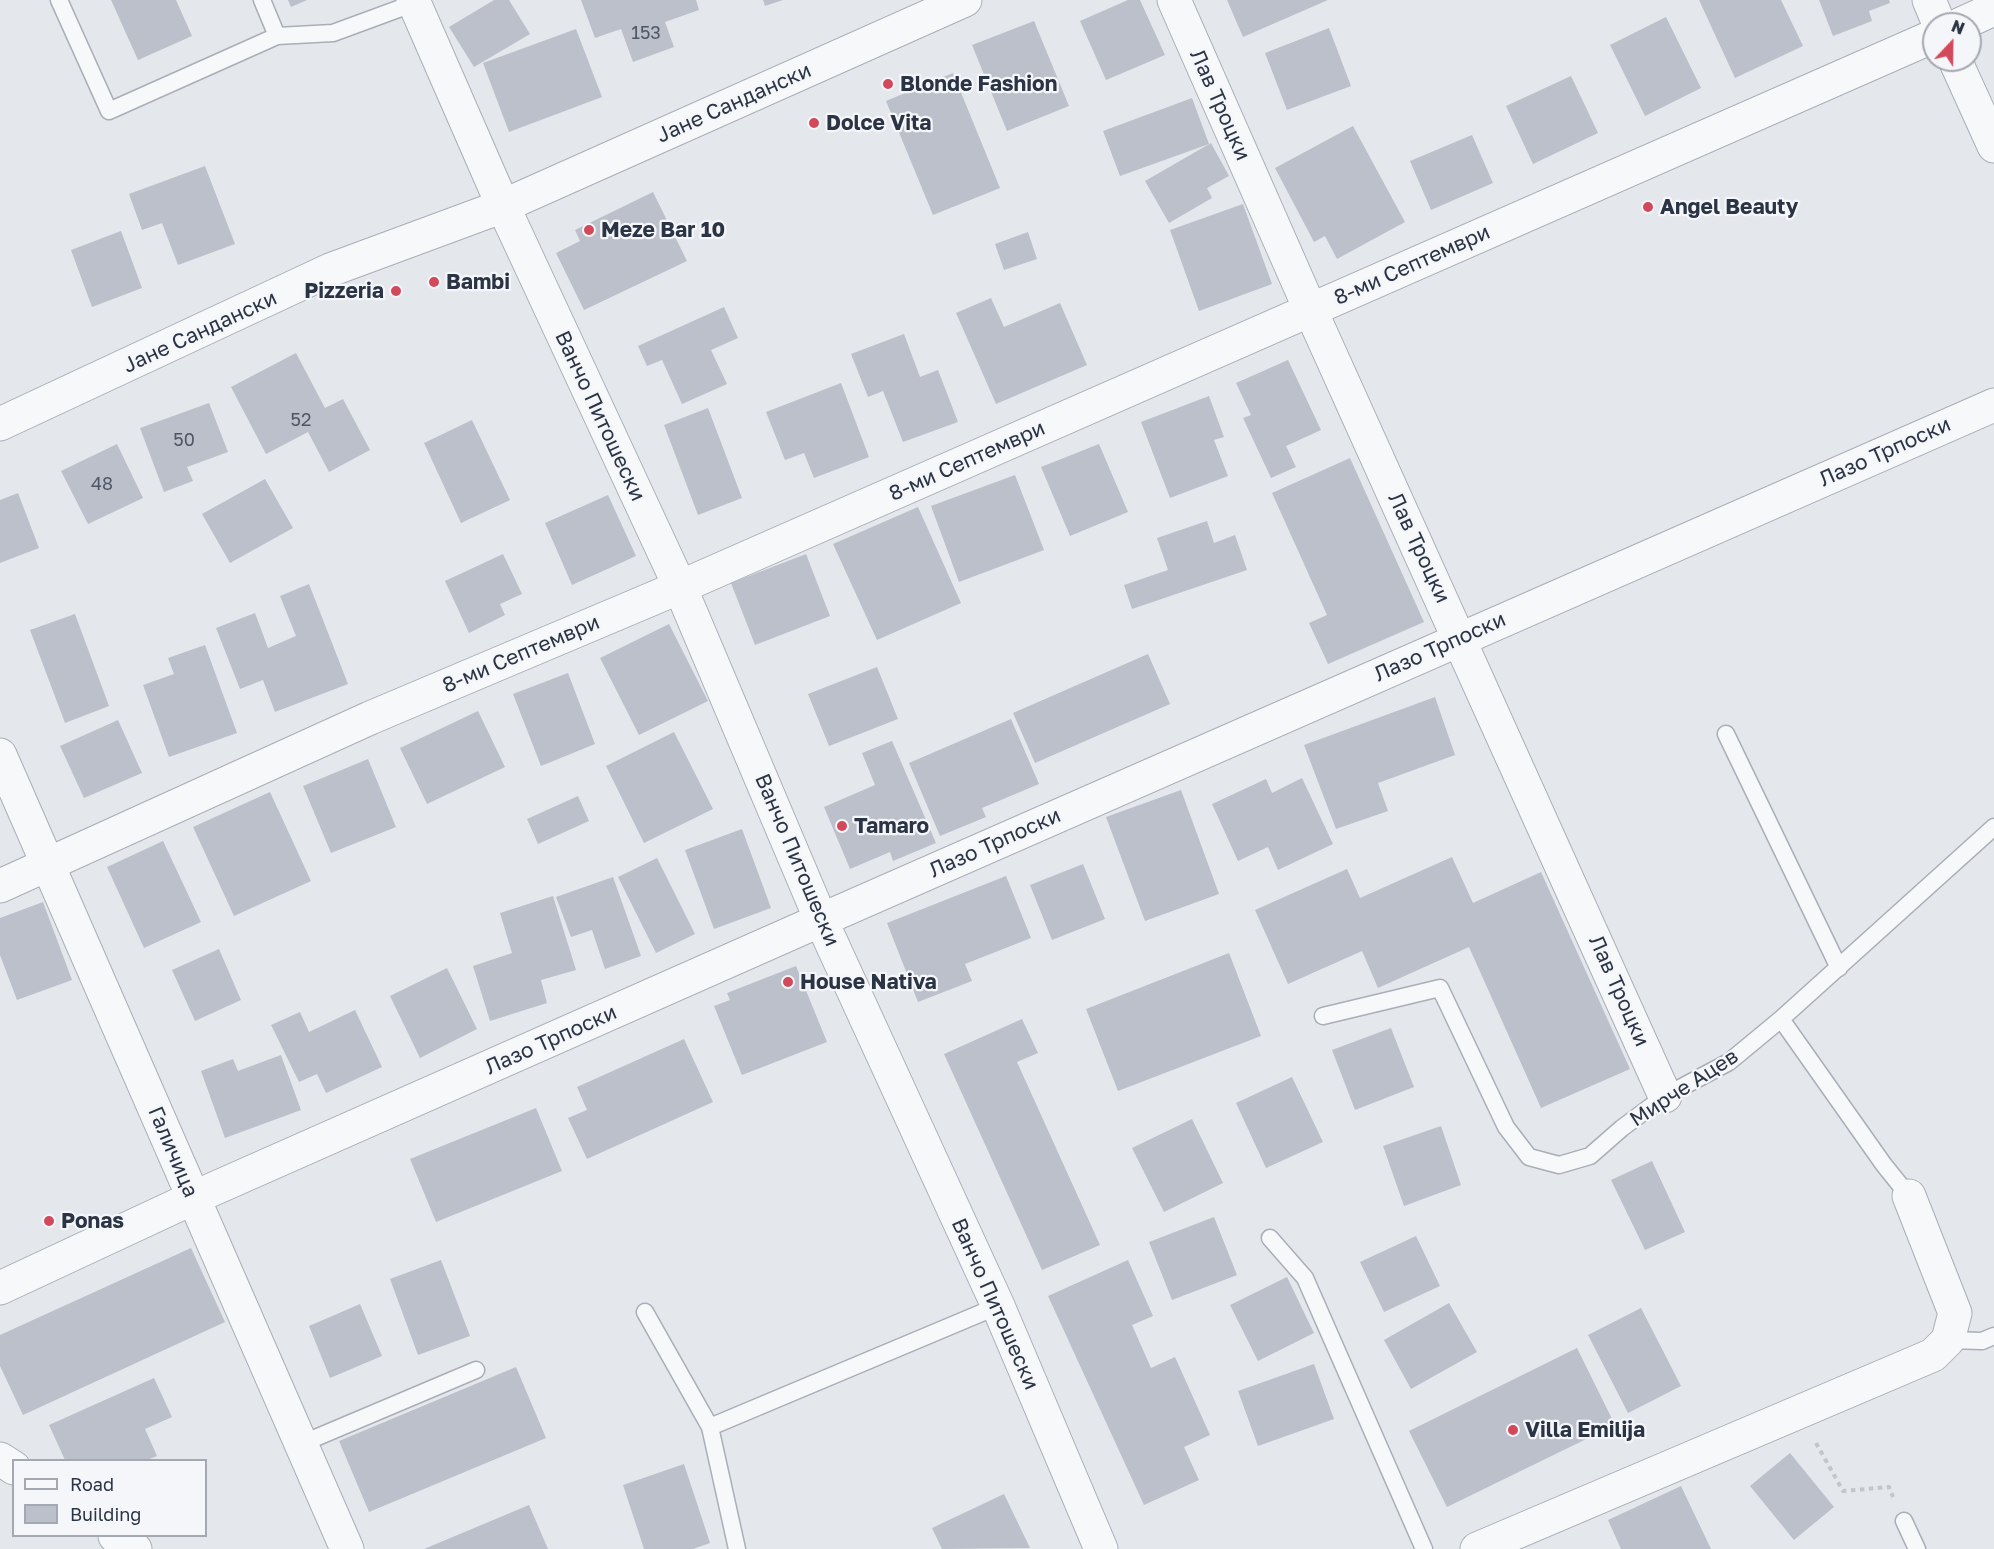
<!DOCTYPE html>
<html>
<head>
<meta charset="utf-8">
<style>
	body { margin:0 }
	#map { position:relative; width:1994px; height:1549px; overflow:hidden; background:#e4e7ec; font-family:"Golos Text",sans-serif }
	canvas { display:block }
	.legend { position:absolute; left:12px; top:1459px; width:195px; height:78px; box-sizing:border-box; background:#f4f6f9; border:2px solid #a4a8b1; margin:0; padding:8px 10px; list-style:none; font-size:18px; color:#2b3445 }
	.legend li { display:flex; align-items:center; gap:12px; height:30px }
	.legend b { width:30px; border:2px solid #a4a8b1 }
	.north { position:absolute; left:1922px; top:12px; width:60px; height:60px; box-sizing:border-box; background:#f4f6f9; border:2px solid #a4a8b1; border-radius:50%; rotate:22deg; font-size:16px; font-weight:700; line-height:24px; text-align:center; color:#2b3445 }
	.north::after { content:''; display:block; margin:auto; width:21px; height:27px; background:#d1495b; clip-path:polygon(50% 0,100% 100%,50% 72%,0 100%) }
</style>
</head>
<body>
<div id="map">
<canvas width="1994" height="1549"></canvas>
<ul class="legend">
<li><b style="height:8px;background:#f7f8fa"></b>Road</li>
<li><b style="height:16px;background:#bbc0ca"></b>Building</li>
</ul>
<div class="north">N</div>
</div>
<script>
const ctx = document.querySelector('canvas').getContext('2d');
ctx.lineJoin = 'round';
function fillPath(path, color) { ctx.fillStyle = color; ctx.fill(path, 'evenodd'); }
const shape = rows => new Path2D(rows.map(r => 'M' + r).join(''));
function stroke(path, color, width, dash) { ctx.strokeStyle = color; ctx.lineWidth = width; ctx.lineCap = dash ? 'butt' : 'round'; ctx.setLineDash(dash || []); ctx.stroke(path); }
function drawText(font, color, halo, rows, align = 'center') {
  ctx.font = font + ' "Golos Text",sans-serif'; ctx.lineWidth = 4.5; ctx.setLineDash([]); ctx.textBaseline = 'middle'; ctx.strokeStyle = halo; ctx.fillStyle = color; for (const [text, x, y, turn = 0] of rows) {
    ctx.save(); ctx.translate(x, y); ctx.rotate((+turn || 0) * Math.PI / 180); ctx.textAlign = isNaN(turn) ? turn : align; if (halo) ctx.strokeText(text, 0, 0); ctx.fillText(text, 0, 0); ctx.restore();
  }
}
const building = shape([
	[111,0,176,0,192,36,138,60],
	[288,0,307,0,291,7],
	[494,0,509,0,530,34,474,67,449,27],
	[581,0,696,0,699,10,665,22,674,47,633,62,621,29,595,38],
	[763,0,783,0,765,6],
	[1128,0,1140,0,1165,55,1106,80,1080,21],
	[1227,0,1328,0,1243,37],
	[1699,0,1781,0,1803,46,1735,78],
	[1819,0,1889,0,1890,3,1869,11,1872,21,1833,36],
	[1666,17,1701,88,1645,116,1610,45],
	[1034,21,1069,106,1007,131,972,45],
	[1329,28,1351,86,1287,110,1265,53],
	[576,29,602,97,509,132,483,63],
	[953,73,1000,188,933,215,886,101],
	[1571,76,1598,133,1533,164,1506,106],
	[1192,98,1209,144,1120,176,1103,131],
	[1353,126,1405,222,1337,259,1325,236,1314,242,1275,168],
	[1472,135,1493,183,1431,210,1410,161],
	[1211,143,1229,176,1207,188,1212,198,1169,223,1145,181],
	[205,166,235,244,178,265,162,223,142,230,129,194],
	[653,192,687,261,584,310,556,253,580,241,575,230],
	[1243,204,1272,284,1199,311,1170,230],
	[121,231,142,288,92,307,71,250],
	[1028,232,1037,259,1004,270,995,244],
	[991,298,1004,327,1060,303,1087,365,996,404,956,313],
	[724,307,738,338,711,350,727,384,682,404,662,360,647,366,638,346],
	[904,334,920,377,938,370,958,422,903,442,883,391,868,397,851,354],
	[296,353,325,408,343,399,370,450,329,472,308,432,266,454,231,387],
	[1288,360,1321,430,1286,446,1296,467,1271,478,1243,418,1251,415,1236,383],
	[841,383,869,457,814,478,804,453,785,460,766,412],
	[1209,396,1224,437,1214,440,1228,476,1170,498,1141,422],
	[209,403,228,452,187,467,193,481,164,492,140,428],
	[708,408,742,498,698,515,664,425],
	[472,420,510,500,461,523,424,443],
	[117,444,143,498,88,524,61,471],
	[1099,444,1128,512,1070,536,1041,467],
	[1350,458,1424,622,1328,664,1309,623,1327,615,1272,493],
	[1015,475,1044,550,959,582,931,506],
	[265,479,293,528,230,563,202,514],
	[18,493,39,548,0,563,0,500],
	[608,495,636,556,572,585,545,523],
	[918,507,961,603,877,640,833,544],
	[1207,521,1214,543,1235,535,1247,570,1132,609,1124,585,1168,570,1157,538],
	[503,554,522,594,500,604,505,615,469,633,445,581],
	[806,554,830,616,755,645,731,583],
	[309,584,348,684,275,712,263,680,240,689,216,628,255,613,268,648,296,636,280,596],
	[75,614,109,706,65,723,30,630],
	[669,624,708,701,639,735,600,658],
	[205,645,237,733,169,757,143,685,174,674,168,658],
	[1148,654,1170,704,1035,763,1013,713],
	[877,667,898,719,829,746,808,694],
	[568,673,595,744,541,766,513,694],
	[1435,697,1455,755,1378,783,1388,811,1336,829,1304,745],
	[478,711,505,767,427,804,400,748],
	[1011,719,1039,784,982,808,986,817,940,836,909,763],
	[118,720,142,773,84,798,60,746],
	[674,732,713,809,644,843,606,766],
	[892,741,936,843,893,861,890,852,850,869,824,807,875,785,862,753],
	[368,759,396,827,331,853,303,786],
	[1302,778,1333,844,1278,870,1268,847,1238,861,1212,804,1266,779,1272,793],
	[1181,790,1219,894,1145,921,1106,817],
	[270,792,311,881,234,916,193,827],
	[578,796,589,821,538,844,527,819],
	[742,829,771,908,714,929,685,850],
	[163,841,201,922,144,948,107,867],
	[1452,857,1473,903,1541,872,1630,1069,1541,1108,1469,947,1378,988,1362,951,1288,984,1255,910,1347,869,1360,898],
	[657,858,695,934,656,953,618,877],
	[1083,864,1105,919,1052,940,1030,885],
	[1006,876,1031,938,965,964,972,981,918,1002,887,923],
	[613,877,641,956,605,969,592,930,571,937,556,897],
	[553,896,576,970,541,980,547,1003,490,1021,473,966,512,953,500,913],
	[43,902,72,980,17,1000,0,955,0,918],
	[219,949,241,1000,195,1021,172,970],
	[1229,953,1261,1036,1118,1091,1086,1009],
	[796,966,827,1042,742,1075,714,1006,730,1000,727,993],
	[447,968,477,1029,420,1058,390,996],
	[355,1010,382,1067,326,1093,317,1074,299,1082,271,1025,300,1012,309,1032],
	[1022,1019,1038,1053,1017,1062,1100,1245,1042,1270,944,1054],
	[1391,1028,1414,1087,1355,1110,1332,1050],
	[684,1039,713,1102,587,1159,568,1118,587,1110,577,1087],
	[281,1055,301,1110,225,1138,201,1071,233,1059,238,1071],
	[1292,1077,1323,1142,1266,1168,1236,1103],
	[536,1108,562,1171,436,1222,410,1159],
	[1192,1119,1223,1183,1164,1212,1132,1148],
	[1441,1126,1461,1185,1404,1206,1383,1146],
	[1652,1161,1685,1232,1645,1250,1611,1180],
	[1214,1217,1237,1275,1172,1300,1149,1242],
	[1416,1236,1440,1286,1384,1312,1360,1262],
	[191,1248,225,1322,23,1415,0,1366,0,1335],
	[441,1260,470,1336,418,1355,390,1279],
	[1128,1260,1153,1316,1132,1325,1151,1368,1175,1357,1210,1435,1184,1447,1199,1480,1144,1505,1048,1296],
	[1287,1277,1314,1333,1258,1361,1230,1305],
	[1449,1303,1477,1352,1411,1389,1384,1340],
	[360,1304,382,1356,330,1378,309,1326],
	[1641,1308,1681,1386,1628,1413,1588,1335],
	[1577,1348,1615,1425,1447,1507,1409,1431],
	[1314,1364,1334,1419,1258,1446,1238,1391],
	[516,1367,546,1438,369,1512,339,1441],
	[154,1378,172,1417,145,1429,157,1456,147,1460,65,1460,49,1425],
	[1790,1453,1834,1507,1794,1540,1750,1486],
	[684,1464,710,1543,693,1549,644,1549,623,1485],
	[1681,1486,1711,1549,1621,1549,1608,1520],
	[1004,1494,1030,1548,942,1549,932,1528],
	[529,1505,548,1549,424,1549]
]);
const path = shape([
	[1816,1443,1843,1491,1889,1487,1893,1497]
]);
const service = shape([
	[59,0,109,111,277,36,333,33,420,1],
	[262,0,277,36],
	[1726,734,1839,968],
	[1323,1016,1440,988,1506,1127,1529,1157,1559,1165,1590,1156,1622,1128,1665,1096,1729,1062,1781,1019,1884,1165,1909,1196],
	[1781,1019,1994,827],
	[1270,1238,1305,1278,1424,1549],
	[645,1312,710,1427,998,1306],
	[1948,1340,1982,1341,1994,1336],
	[710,1427,737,1549],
	[301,1444,476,1370],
	[1904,1521,1917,1549]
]);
const minor = shape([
	[413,0,503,206,680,587,821,920,998,1306,1101,1549],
	[1174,0,1310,309,1665,1096],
	[1929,0,1939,24],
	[1961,24,1994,9],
	[1955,60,1994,146],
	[0,755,347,1549],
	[0,886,370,718,680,587,1934,36],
	[0,1288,193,1198,821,920,1994,405],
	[0,1459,14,1468],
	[115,1536,135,1549],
	[1477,1549,1933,1355,1948,1340,1955,1313,1909,1196]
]);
const tertiary = shape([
	[0,424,330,270,503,206,965,0]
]);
const markers = [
	[888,84,6,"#d1495b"],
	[814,123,6,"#d1495b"],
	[1648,207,6,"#d1495b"],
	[589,230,6,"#d1495b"],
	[434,282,6,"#d1495b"],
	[396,291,6,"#d1495b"],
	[842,826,6,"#d1495b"],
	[788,982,6,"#d1495b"],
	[49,1221,6,"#d1495b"],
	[1513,1430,6,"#d1495b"]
];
const numberNames = [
	["153",646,33],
	["52",301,420],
	["50",184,440],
	["48",102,484]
];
const poiNames = [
	["Blonde Fashion",900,84],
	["Dolce Vita",826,123],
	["Angel Beauty",1660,207],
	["Meze Bar 10",601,230],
	["Bambi",446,282],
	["Pizzeria",384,291,"right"],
	["Tamaro",854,826],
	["House Nativa",800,982],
	["Ponas",61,1221],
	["Villa Emilija",1525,1430]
];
const streetNames = [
	["Јане Сандански",734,103,-24],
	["Лав Троцки",1220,105,66],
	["8-ми Септември",1412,265,-24],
	["Јане Сандански",200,332,-25],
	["Ванчо Питошески",600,416,65],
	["Лазо Трпоски",1885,452,-24],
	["8-ми Септември",967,461,-24],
	["Лав Троцки",1419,548,65],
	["Лазо Трпоски",1440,647,-24],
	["8-ми Септември",521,654,-23],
	["Лазо Трпоски",995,843,-24],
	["Ванчо Питошески",797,860,67],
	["Лав Троцки",1619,991,66],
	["Лазо Трпоски",551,1040,-24],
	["Мирче Ацев",1684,1088,-33],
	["Галичица",173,1152,67],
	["Ванчо Питошески",995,1304,66]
];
fillPath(building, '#bbc0ca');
stroke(service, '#a9aeb7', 19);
stroke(minor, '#a9aeb7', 35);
stroke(tertiary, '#a9aeb7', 35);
stroke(path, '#c2c5cb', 4, [4.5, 4.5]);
stroke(service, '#f7f8fa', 16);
stroke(minor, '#f7f8fa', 33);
stroke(tertiary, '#f7f8fa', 33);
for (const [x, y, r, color] of markers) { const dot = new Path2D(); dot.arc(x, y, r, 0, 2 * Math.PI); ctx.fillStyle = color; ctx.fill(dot); stroke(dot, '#f4f6f9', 2); }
drawText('18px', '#4f5766', null, numberNames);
drawText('bold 21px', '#2b3445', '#f4f6f9', poiNames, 'left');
drawText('21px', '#2b3445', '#f4f6f9', streetNames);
</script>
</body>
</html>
